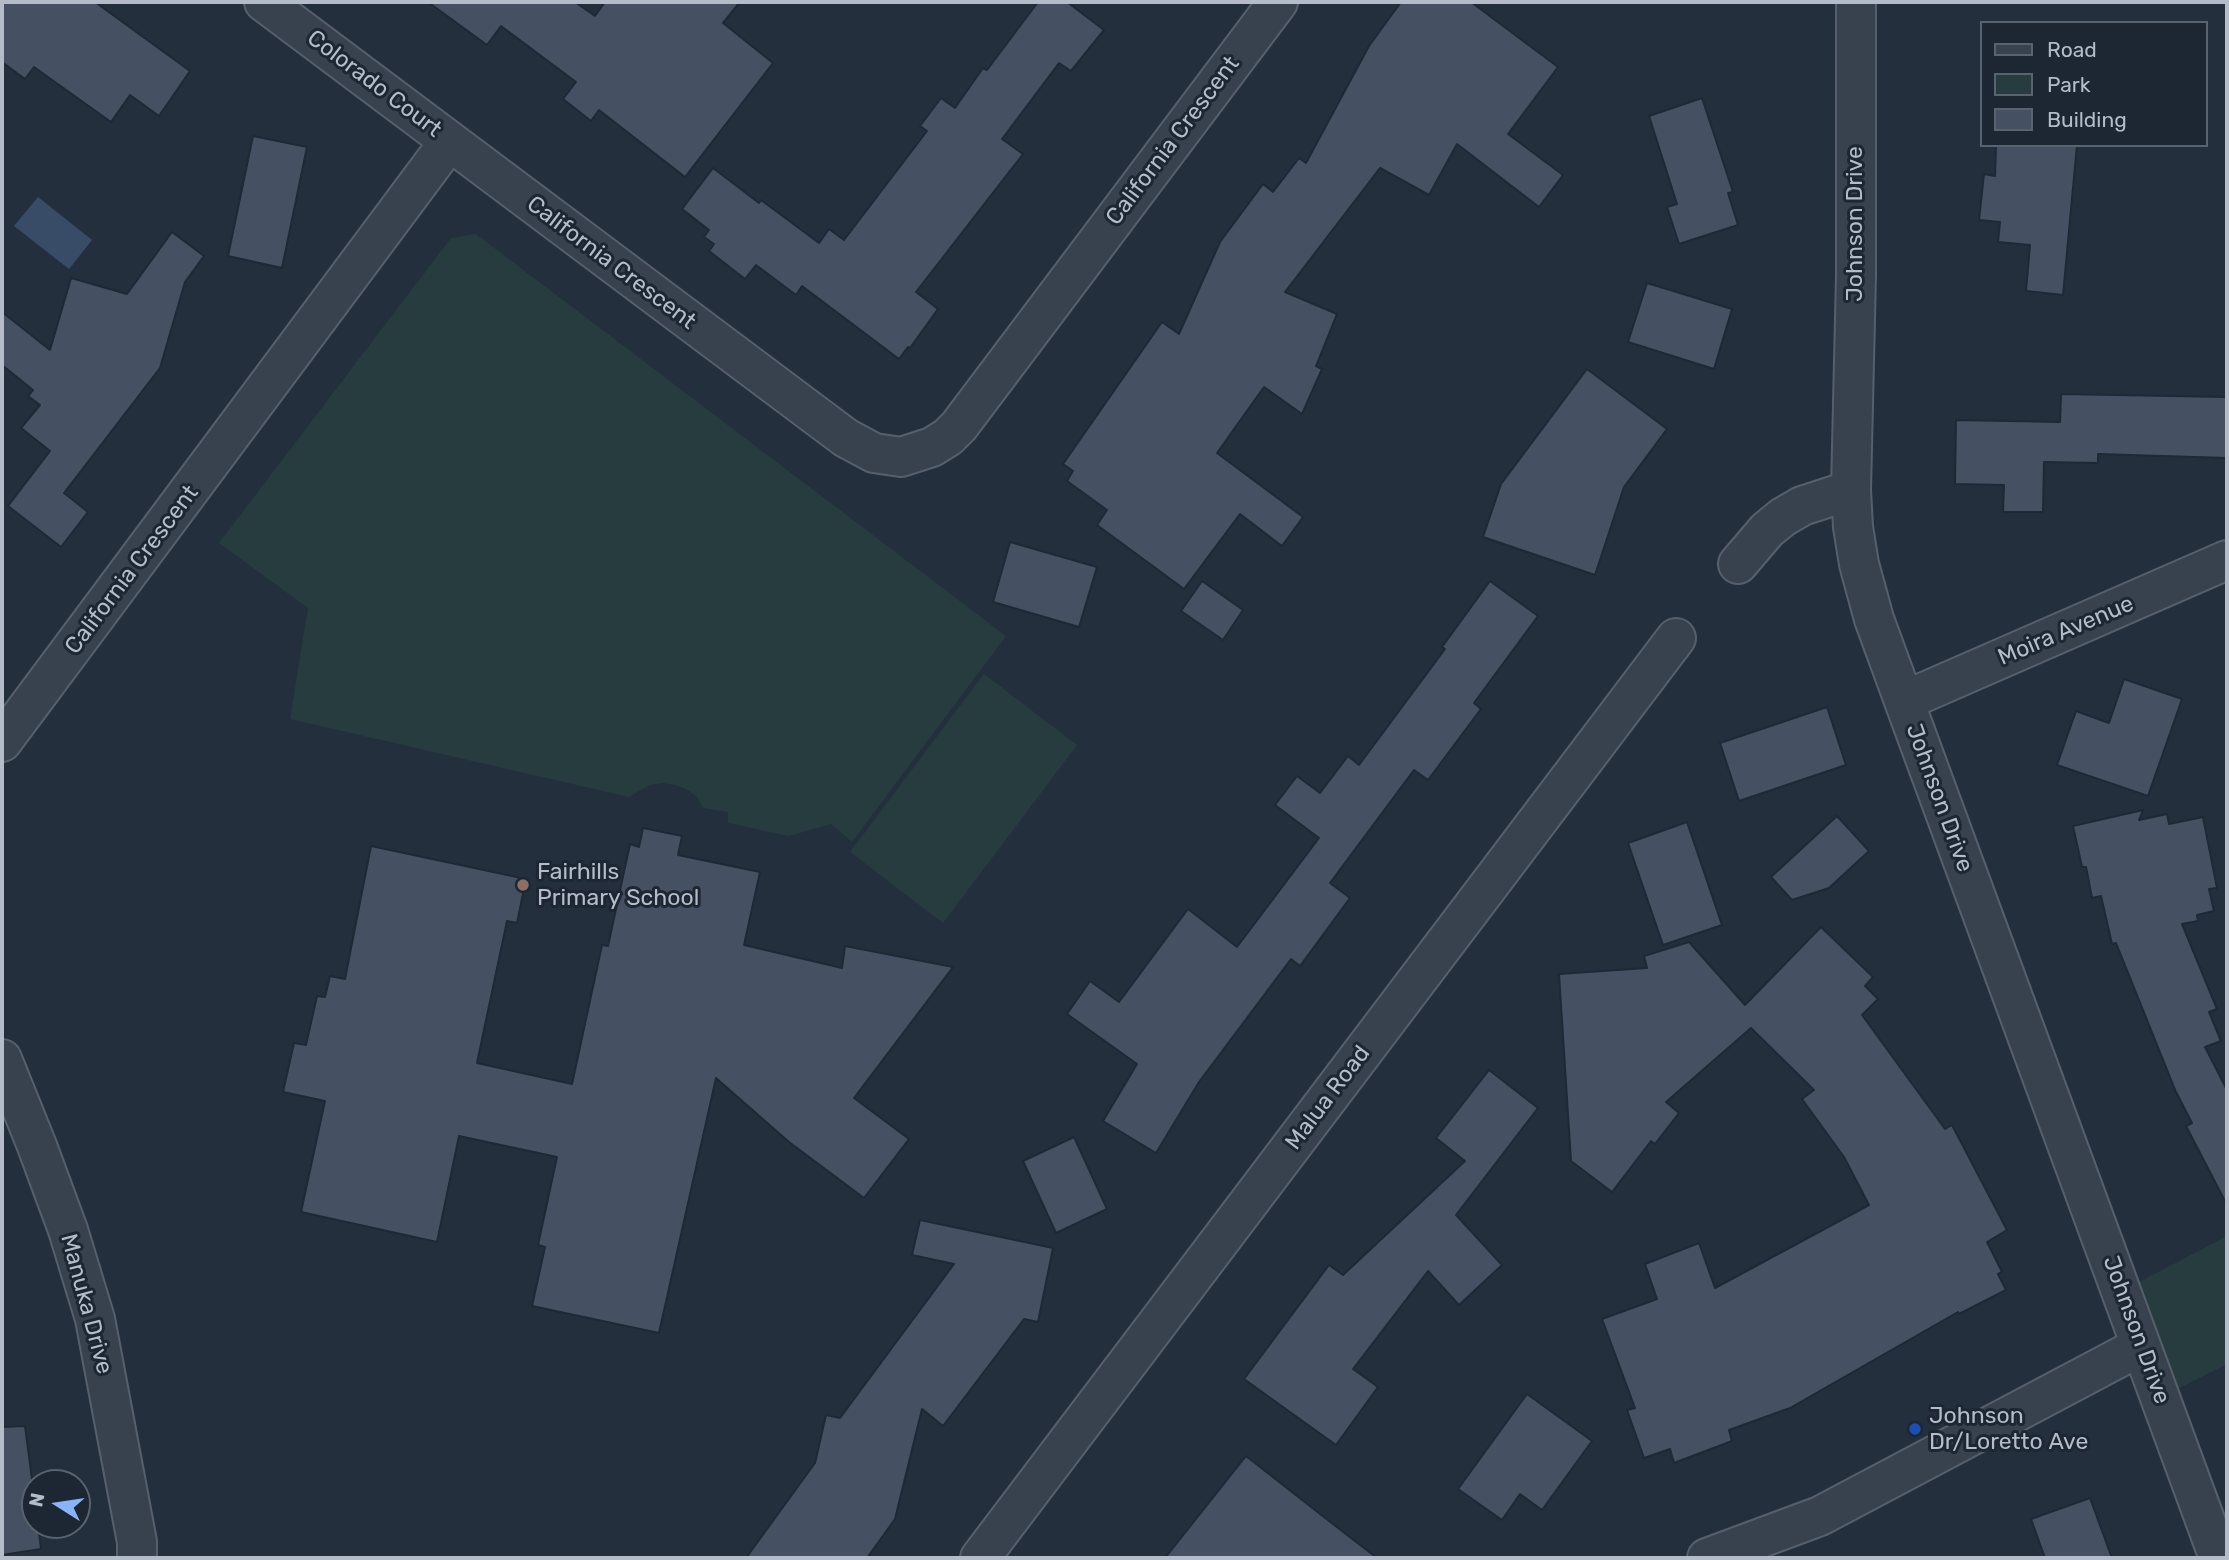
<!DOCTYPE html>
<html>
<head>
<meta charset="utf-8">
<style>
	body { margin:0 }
	#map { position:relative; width:2229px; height:1560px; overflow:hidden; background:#242f3e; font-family:Rubik,sans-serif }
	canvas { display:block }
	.frame { position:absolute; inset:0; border:4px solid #b4bcc9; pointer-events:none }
	.legend { position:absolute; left:1980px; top:21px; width:228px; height:126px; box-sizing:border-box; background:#1d2633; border:2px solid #59626f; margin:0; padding:9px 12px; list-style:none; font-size:21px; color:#b4bcc9 }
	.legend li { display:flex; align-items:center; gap:14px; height:35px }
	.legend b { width:35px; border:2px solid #59626f }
	.north { position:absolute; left:21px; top:1469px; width:70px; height:70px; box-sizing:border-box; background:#1d2633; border:2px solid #59626f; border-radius:50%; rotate:282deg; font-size:19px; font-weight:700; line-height:28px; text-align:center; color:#b4bcc9 }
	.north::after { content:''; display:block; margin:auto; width:24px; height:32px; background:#8ab4f8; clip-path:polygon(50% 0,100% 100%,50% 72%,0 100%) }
</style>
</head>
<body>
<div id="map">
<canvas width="2229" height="1560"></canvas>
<div class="frame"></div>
<ul class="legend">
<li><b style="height:9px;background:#38414e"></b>Road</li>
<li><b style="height:19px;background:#263c3f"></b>Park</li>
<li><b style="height:19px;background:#455162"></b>Building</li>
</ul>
<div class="north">N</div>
</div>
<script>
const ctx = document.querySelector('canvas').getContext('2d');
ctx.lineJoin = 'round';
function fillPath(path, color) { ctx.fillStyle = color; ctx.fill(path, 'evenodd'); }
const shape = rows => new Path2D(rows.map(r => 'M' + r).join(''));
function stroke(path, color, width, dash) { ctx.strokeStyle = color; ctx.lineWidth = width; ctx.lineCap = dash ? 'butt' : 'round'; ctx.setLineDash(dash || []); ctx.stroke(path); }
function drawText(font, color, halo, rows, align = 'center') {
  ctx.font = font + ' Rubik,sans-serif'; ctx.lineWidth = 6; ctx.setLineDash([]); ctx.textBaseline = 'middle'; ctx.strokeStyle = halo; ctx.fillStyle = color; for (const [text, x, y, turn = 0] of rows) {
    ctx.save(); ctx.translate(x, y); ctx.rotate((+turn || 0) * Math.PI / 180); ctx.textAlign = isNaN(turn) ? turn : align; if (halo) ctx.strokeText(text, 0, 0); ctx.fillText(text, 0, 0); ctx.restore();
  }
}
const green = shape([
	[476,234,1006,636,852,842,831,824,789,836,728,823,728,812,703,808,697,797,686,789,675,785,662,783,650,785,629,797,290,719,308,608,219,543,451,238],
	[984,674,1077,745,943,923,850,852],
	[2227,1236,2227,1364,2161,1397,2122,1291]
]);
const water = shape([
	[38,197,92,240,69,269,14,226]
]);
const building = shape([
	[2,2,95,2,190,71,159,116,130,95,111,122,34,67,25,79,2,62,2,2],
	[428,2,575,2,595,16,605,2,740,2,723,23,773,63,685,177,599,110,591,121,563,99,576,82,501,26,487,45,428,2],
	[1038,2,1067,2,1104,30,1071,71,1059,63,1002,139,1023,154,916,292,938,309,910,348,908,347,899,359,802,286,796,295,756,265,745,279,709,251,714,244,704,237,709,230,682,209,713,168,759,203,761,200,819,243,829,229,844,240,927,131,920,126,941,98,955,108,983,68,987,70,1038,2],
	[1401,2,1471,2,1558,67,1508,134,1563,175,1539,207,1457,144,1429,195,1380,168,1285,292,1337,314,1316,366,1322,369,1302,414,1264,387,1217,453,1303,517,1282,546,1240,514,1184,589,1097,525,1107,510,1067,481,1073,471,1063,464,1162,322,1179,334,1220,242,1263,184,1273,192,1299,158,1306,163,1369,46,1401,2],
	[1702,98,1733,192,1728,193,1738,225,1679,244,1667,207,1677,204,1649,116,1702,98],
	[253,136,307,147,282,268,228,256,253,136],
	[1996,145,2077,145,2063,295,2026,291,2030,245,1998,242,2000,222,1979,220,1984,174,1995,176,1996,145],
	[172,232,204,256,185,282,160,368,64,493,88,512,61,547,8,506,50,451,21,428,40,405,28,396,33,390,2,365,2,312,50,350,71,278,127,294,172,232],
	[1647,283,1732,309,1714,369,1628,342,1647,283],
	[1587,369,1667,429,1624,487,1595,575,1483,537,1501,484,1587,369],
	[2061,394,2227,397,2227,458,2098,454,2098,463,2044,462,2043,512,2003,512,2004,485,1955,484,1956,420,2060,422,2061,394],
	[1010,542,1097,567,1079,627,993,602,1010,542],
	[1202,581,1243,610,1223,640,1181,611,1202,581],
	[1490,581,1538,616,1474,703,1481,709,1428,780,1414,770,1330,883,1350,898,1300,966,1291,959,1199,1082,1156,1153,1103,1121,1137,1064,1067,1014,1090,981,1119,1002,1188,909,1237,947,1319,838,1275,805,1297,776,1320,793,1348,756,1359,765,1445,649,1442,647,1490,581],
	[2124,679,2182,699,2148,796,2057,765,2076,711,2109,723,2124,679],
	[1827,707,1846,765,1739,801,1720,743,1827,707],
	[2143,810,2139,820,2167,814,2169,824,2203,817,2217,888,2209,889,2214,911,2197,915,2198,921,2182,924,2217,1009,2209,1012,2221,1041,2205,1047,2227,1090,2227,1205,2186,1126,2192,1123,2176,1092,2116,943,2112,944,2101,896,2092,898,2086,867,2082,867,2073,826,2143,810],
	[1837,816,1869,851,1829,888,1792,900,1771,877,1837,816],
	[1687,822,1722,925,1663,945,1628,843,1687,822],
	[643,828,682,836,678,855,760,872,744,945,842,968,845,946,953,967,854,1098,909,1139,864,1198,789,1142,716,1078,659,1333,532,1306,545,1247,538,1245,557,1157,459,1136,437,1242,301,1212,325,1101,283,1092,294,1043,306,1045,317,996,325,997,330,976,345,979,371,846,526,879,517,923,507,921,477,1063,572,1084,602,945,608,946,630,844,639,847,643,828],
	[1821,927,1873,977,1865,986,1878,999,1862,1015,1945,1129,1952,1125,2007,1230,1987,1242,2002,1272,1998,1274,2006,1290,1959,1314,1958,1312,1790,1408,1729,1430,1732,1441,1674,1463,1670,1449,1644,1458,1627,1410,1635,1408,1602,1319,1657,1299,1645,1264,1699,1243,1715,1288,1869,1205,1844,1157,1802,1099,1814,1090,1751,1028,1666,1102,1679,1113,1655,1144,1651,1141,1612,1192,1571,1161,1559,974,1647,968,1644,956,1689,942,1745,1005,1821,927],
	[1489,1070,1538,1108,1456,1215,1502,1265,1459,1305,1428,1271,1353,1369,1378,1387,1336,1445,1244,1379,1329,1265,1343,1275,1465,1161,1436,1138,1489,1070],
	[1074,1137,1107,1209,1056,1233,1023,1161,1074,1137],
	[920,1220,1053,1248,1038,1322,1024,1319,943,1426,922,1409,895,1519,867,1558,746,1558,815,1463,826,1415,840,1418,954,1264,912,1255,920,1220],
	[1527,1394,1592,1441,1542,1510,1520,1494,1502,1520,1458,1489,1527,1394],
	[25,1426,35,1502,35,1525,38,1525,41,1549,2,1555,2,1427,25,1426],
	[1246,1456,1329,1521,1377,1558,1165,1558,1246,1456],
	[2090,1498,2112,1558,2045,1558,2031,1519,2090,1498]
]);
const street = shape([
	[264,2,846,438,874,453,901,457,932,447,948,437,959,426,1278,2],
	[1856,2,1856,275,1851,490,1853,527,1859,564,1874,619,1904,701,2219,1558],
	[1738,564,1767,530,1783,517,1802,506,1851,490],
	[1904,701,2227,560],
	[2,742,449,142],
	[2,1059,37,1146,68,1230,95,1319,137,1542,137,1558],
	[980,1558,1676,638],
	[1707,1558,1820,1516,2141,1346]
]);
const markers = [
	[523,885,7,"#8d6e63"],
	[1915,1429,7,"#1a4fb4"]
];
const streetNames = [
	["Colorado Court",374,84,37],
	["California Crescent",1173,141,-53],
	["Johnson Drive",1855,224,-90],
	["California Crescent",611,263,37],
	["California Crescent",132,570,-53],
	["Moira Avenue",2066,631,-23],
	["Johnson Drive",1939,798,70],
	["Malua Road",1328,1098,-53],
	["Manuka Drive",86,1304,75],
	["Johnson Drive",2136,1330,70]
];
const poiNames = [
	["Fairhills",537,872],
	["Primary School",537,898],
	["Johnson",1929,1416],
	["Dr/Loretto Ave",1929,1442]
];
fillPath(green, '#263c3f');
fillPath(water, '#394c67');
fillPath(building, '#455162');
stroke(building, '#1f2835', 2);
stroke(street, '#565f6c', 42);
stroke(street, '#38414e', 38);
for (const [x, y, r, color] of markers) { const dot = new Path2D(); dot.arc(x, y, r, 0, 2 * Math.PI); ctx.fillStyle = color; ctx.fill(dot); stroke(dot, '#1d2633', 2.5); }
drawText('23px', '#b4bcc9', '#1d2633', streetNames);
drawText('23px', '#b4bcc9', '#1d2633', poiNames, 'left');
</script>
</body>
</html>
